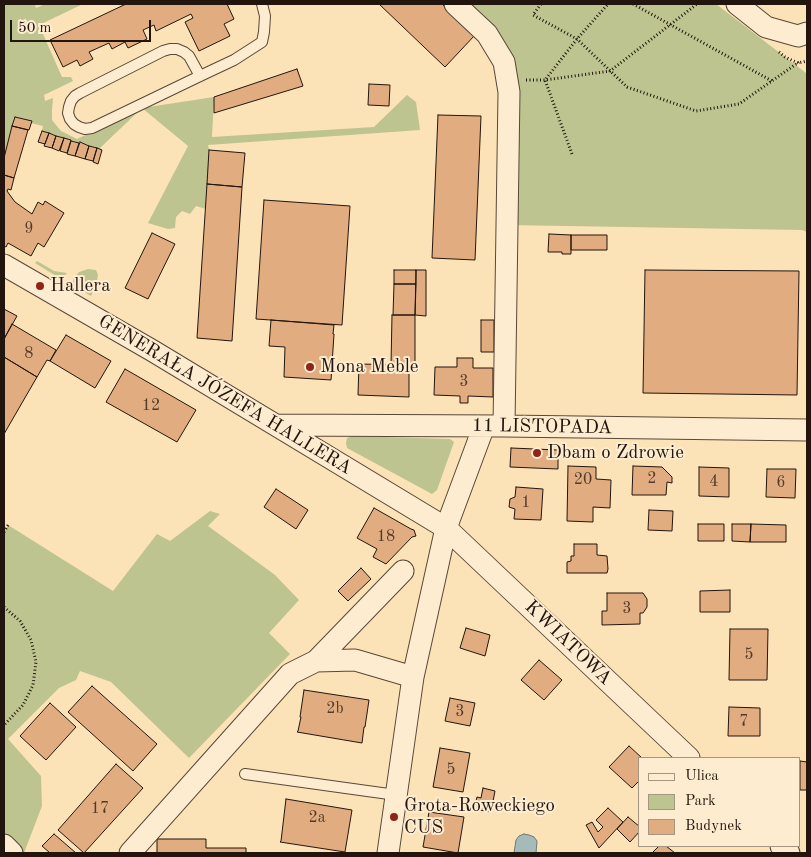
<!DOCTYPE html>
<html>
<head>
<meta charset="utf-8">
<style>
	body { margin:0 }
	#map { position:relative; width:811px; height:857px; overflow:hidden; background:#fce2b7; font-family:"Old Standard TT",serif }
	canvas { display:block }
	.frame { position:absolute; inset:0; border:5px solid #22150d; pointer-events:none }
	.legend { position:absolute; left:638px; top:757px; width:162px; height:90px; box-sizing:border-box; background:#fdecd0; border:1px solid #a59682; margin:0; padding:6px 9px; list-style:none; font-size:15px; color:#22150d }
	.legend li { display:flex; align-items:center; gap:10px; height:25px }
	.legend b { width:25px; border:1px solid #a59682 }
	.scale { position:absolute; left:10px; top:20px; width:141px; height:22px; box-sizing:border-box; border:2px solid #22150d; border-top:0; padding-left:6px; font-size:15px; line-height:18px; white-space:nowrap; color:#22150d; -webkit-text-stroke:4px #fdecd0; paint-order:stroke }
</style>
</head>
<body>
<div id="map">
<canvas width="811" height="857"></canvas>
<div class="frame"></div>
<ul class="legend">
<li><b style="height:6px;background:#fdecd0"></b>Ulica</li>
<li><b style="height:14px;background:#bdc490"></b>Park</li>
<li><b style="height:14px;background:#e1ac80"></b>Budynek</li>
</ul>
<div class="scale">50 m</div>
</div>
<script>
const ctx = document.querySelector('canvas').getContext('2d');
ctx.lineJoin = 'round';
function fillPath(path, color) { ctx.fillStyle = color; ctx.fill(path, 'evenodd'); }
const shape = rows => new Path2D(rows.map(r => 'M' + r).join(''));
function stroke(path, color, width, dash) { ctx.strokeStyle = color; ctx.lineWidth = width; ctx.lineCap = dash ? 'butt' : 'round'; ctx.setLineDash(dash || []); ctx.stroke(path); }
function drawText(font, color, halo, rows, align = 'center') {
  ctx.font = font + ' "Old Standard TT",serif'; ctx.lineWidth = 4; ctx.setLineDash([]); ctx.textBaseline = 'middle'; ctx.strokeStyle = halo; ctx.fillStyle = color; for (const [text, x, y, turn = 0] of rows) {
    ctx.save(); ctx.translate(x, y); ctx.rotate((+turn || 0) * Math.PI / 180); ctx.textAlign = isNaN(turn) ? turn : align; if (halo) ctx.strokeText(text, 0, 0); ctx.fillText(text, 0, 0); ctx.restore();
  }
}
const green = shape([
	[4,4,35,4,36,8,45,4,83,4,39,25,62,77,71,77,73,81,44,95,45,101,53,98,52,110,52,120,61,131,77,139,142,108,214,97,212,137,374,127,407,95,416,102,420,130,208,145,209,150,206,209,196,206,190,214,182,211,176,217,175,228,168,229,148,223,188,146,142,108,100,148,102,150,89,146,80,142,79,143,42,131,43,126,31,123,31,121,15,117,4,158],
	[455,4,716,4,806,73,807,232,802,230,507,225,504,62],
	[37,261,54,271,67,273,61,279,35,263],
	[88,269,96,270,98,275,96,286,91,296,72,285,74,278,79,272],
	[353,436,450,439,454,442,437,490,432,494,347,448,346,443,347,438],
	[210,511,220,514,208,526,275,575,299,600,269,633,290,654,189,758,111,682,80,671,76,680,59,688,8,739,41,776,42,806,24,853,12,853,4,845,4,532,8,525,113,591,157,534,170,541]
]);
const water = shape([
	[524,834,529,835,534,837,537,841,536,853,514,853,516,840,519,836,524,834]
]);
const building = shape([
	[126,4,227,4,234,19,224,24,230,36,199,51,185,22,193,18,191,14,156,31,154,25,143,30,147,39,128,48,125,42,112,49,109,43,89,52,93,59,80,66,77,60,63,67,50,40,126,4],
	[379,4,442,4,475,35,445,67,379,4],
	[297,69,303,86,214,113,214,97,297,69],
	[369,84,390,85,389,106,368,105,369,84],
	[438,115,481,116,475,260,432,258,438,115],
	[15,117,32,121,29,130,12,126,15,117],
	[12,126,28,130,14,178,4,175,4,158,12,126],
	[42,131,49,133,45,144,38,142,42,131],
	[49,133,56,136,52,148,44,146,49,133],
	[56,136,64,138,59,151,52,148,56,136],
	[64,138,71,140,67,153,60,151,64,138],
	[71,141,79,143,75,156,67,154,71,141],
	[80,142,89,146,85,159,75,156,80,142],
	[89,146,97,148,93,161,85,159,89,146],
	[97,148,102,150,98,164,93,162,97,148],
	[209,150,245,153,242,187,207,184,209,150],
	[4,175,14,178,11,190,8,189,7,191,15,202,32,214,38,202,43,205,45,201,64,213,44,247,38,243,31,256,8,243,6,247,4,246,4,175],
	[207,184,242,187,232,341,197,338,207,184],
	[264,200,350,206,342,325,256,319,264,200],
	[152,233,175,244,148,299,125,288,152,233],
	[549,234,571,235,571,254,562,254,562,252,548,252,549,234],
	[571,235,607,235,607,250,571,250,571,235],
	[394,270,416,270,416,284,394,284,394,270],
	[416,270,426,270,426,316,415,315,416,270],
	[645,270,799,271,797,395,643,393,645,270],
	[394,284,416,284,415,315,393,315,394,284],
	[4,309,17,316,4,339,4,309],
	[392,315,415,315,415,366,391,365,392,315],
	[271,320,334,325,333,334,334,334,331,380,284,377,285,347,269,346,271,320],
	[481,320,494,320,494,352,481,352,481,320],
	[12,324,56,350,50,361,47,360,37,377,4,357,4,339,12,324],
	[66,335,111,361,95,388,50,361,66,335],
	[4,357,37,377,4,434,4,357],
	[457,358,473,358,473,368,493,368,493,397,468,396,468,403,460,403,460,396,434,395,435,367,457,367,457,358],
	[359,364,409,365,409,397,358,395,359,364],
	[125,369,196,410,177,442,106,402,125,369],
	[511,448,558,450,558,469,510,467,511,448],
	[568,466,596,467,596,479,611,480,610,508,593,507,593,522,567,521,568,466],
	[633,466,662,467,672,477,672,483,667,482,666,495,632,495,633,466],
	[699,467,729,468,729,497,699,496,699,467],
	[767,469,796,469,795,498,766,497,767,469],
	[516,487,543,489,541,520,514,519,515,509,509,507,510,499,515,497,516,487],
	[276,489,308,510,296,529,264,507,276,489],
	[374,508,411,529,414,530,416,536,412,537,386,564,373,557,377,549,357,538,374,508],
	[649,510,673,511,672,531,648,530,649,510],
	[698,524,724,524,724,541,698,541,698,524],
	[732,524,751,524,750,542,732,541,732,524],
	[751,524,786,525,786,542,750,542,751,524],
	[574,544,597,544,597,555,607,556,608,569,607,573,567,573,567,562,571,561,571,556,574,556,574,544],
	[361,568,371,579,348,601,338,591,361,568],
	[730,590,730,612,700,612,700,591,730,590],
	[607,593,643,593,647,599,647,607,643,613,640,613,640,624,602,625,602,611,607,611,607,593],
	[466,628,490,635,485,656,460,648,466,628],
	[730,629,768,629,767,680,729,680,730,629],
	[539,660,562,680,544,700,521,680,539,660],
	[92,686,157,744,133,771,68,712,92,686],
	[304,690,369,700,365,727,364,727,362,743,297,732,298,731,301,717,300,717,304,690],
	[450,698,475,703,470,726,445,721,450,698],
	[50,703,76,727,46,760,20,736,50,703],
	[729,707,760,708,760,736,728,736,729,707],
	[629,746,642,758,640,758,640,780,632,788,609,767,629,746],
	[440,748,470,753,463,792,433,787,440,748],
	[800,761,807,762,807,790,800,790,800,761],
	[116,764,143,788,84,853,58,830,116,764],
	[483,788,495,791,491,812,474,809,477,797,481,798,483,788],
	[286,799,352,810,345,852,280,842,281,841,286,799],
	[608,808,623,822,599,848,586,825,592,822,598,832,603,827,596,820,608,808],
	[429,812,464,817,458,853,423,847,429,812],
	[628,817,640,827,640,831,630,842,617,829,628,817],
	[54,834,76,853,50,853,42,846,54,834],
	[157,839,206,839,206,848,246,848,246,853,157,853,157,839],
	[659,846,666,846,675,853,652,853,659,846]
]);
const path = shape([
	[541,4,533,15,577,39,627,87,696,111,739,104,799,62],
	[633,4,772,81],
	[779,52,785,57,798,63,807,61],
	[526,80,545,80,610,71,697,4],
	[572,154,545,80,577,39,608,4],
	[4,532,8,525],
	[4,607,20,621,31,640,36,662,33,685,23,705,4,725]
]);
const service = shape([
	[200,76,189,56,184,52,177,49,170,49,163,51,80,93,75,96,71,101,69,107,68,113,70,119,74,124,79,127,85,129,92,128,200,76,234,60,262,42,264,32,265,16,262,4],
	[245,774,396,795]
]);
const minor = shape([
	[455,4,487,34,504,62,509,92,504,426],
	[737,4,766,27,798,36,807,33],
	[4,265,153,351,446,528,689,758],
	[276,425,504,426,807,430],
	[316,661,403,571],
	[4,845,12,853],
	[781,846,789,853],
	[130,853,290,674,316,661,355,660,413,677],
	[388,853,413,677,446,528,484,426]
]);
const markers = [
	[40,286,5,"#8f2418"],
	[310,367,5,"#8f2418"],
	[537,453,5,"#8f2418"],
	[394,817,5,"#8f2418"]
];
const numberNames = [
	["9",29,229],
	["8",29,354],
	["3",464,382],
	["12",151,406],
	["2",652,479],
	["20",583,480],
	["4",714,482],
	["6",781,483],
	["1",526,503],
	["18",386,537],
	["3",627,609],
	["5",749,655],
	["2b",335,709],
	["3",460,712],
	["7",744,722],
	["5",451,770],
	["17",100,809],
	["2a",317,818]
];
const poiNames = [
	["Hallera",50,286],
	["Mona Meble",320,367],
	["Dbam o Zdrowie",547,453],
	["Grota-Roweckiego",404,806],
	["CUS",404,828]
];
const streetNames = [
	["GENERAŁA JÓZEFA HALLERA",225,395,31],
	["11 LISTOPADA",542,427,1],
	["KWIATOWA",568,643,44]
];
fillPath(green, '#bdc490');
fillPath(water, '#a4bbb9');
stroke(water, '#707974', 1);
fillPath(building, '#e1ac80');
stroke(building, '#22150d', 1);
stroke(service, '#584838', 12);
stroke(minor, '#584838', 23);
stroke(path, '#22150d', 3, [1, 2.5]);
stroke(service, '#fdecd0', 10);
stroke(minor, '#fdecd0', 21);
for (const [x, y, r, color] of markers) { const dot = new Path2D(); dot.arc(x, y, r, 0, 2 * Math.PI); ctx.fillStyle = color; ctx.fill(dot); stroke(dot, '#fdecd0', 2); }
drawText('16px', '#523b2a', null, numberNames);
drawText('19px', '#22150d', '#fdecd0', poiNames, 'left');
drawText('19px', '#22150d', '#fdecd0', streetNames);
</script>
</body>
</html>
